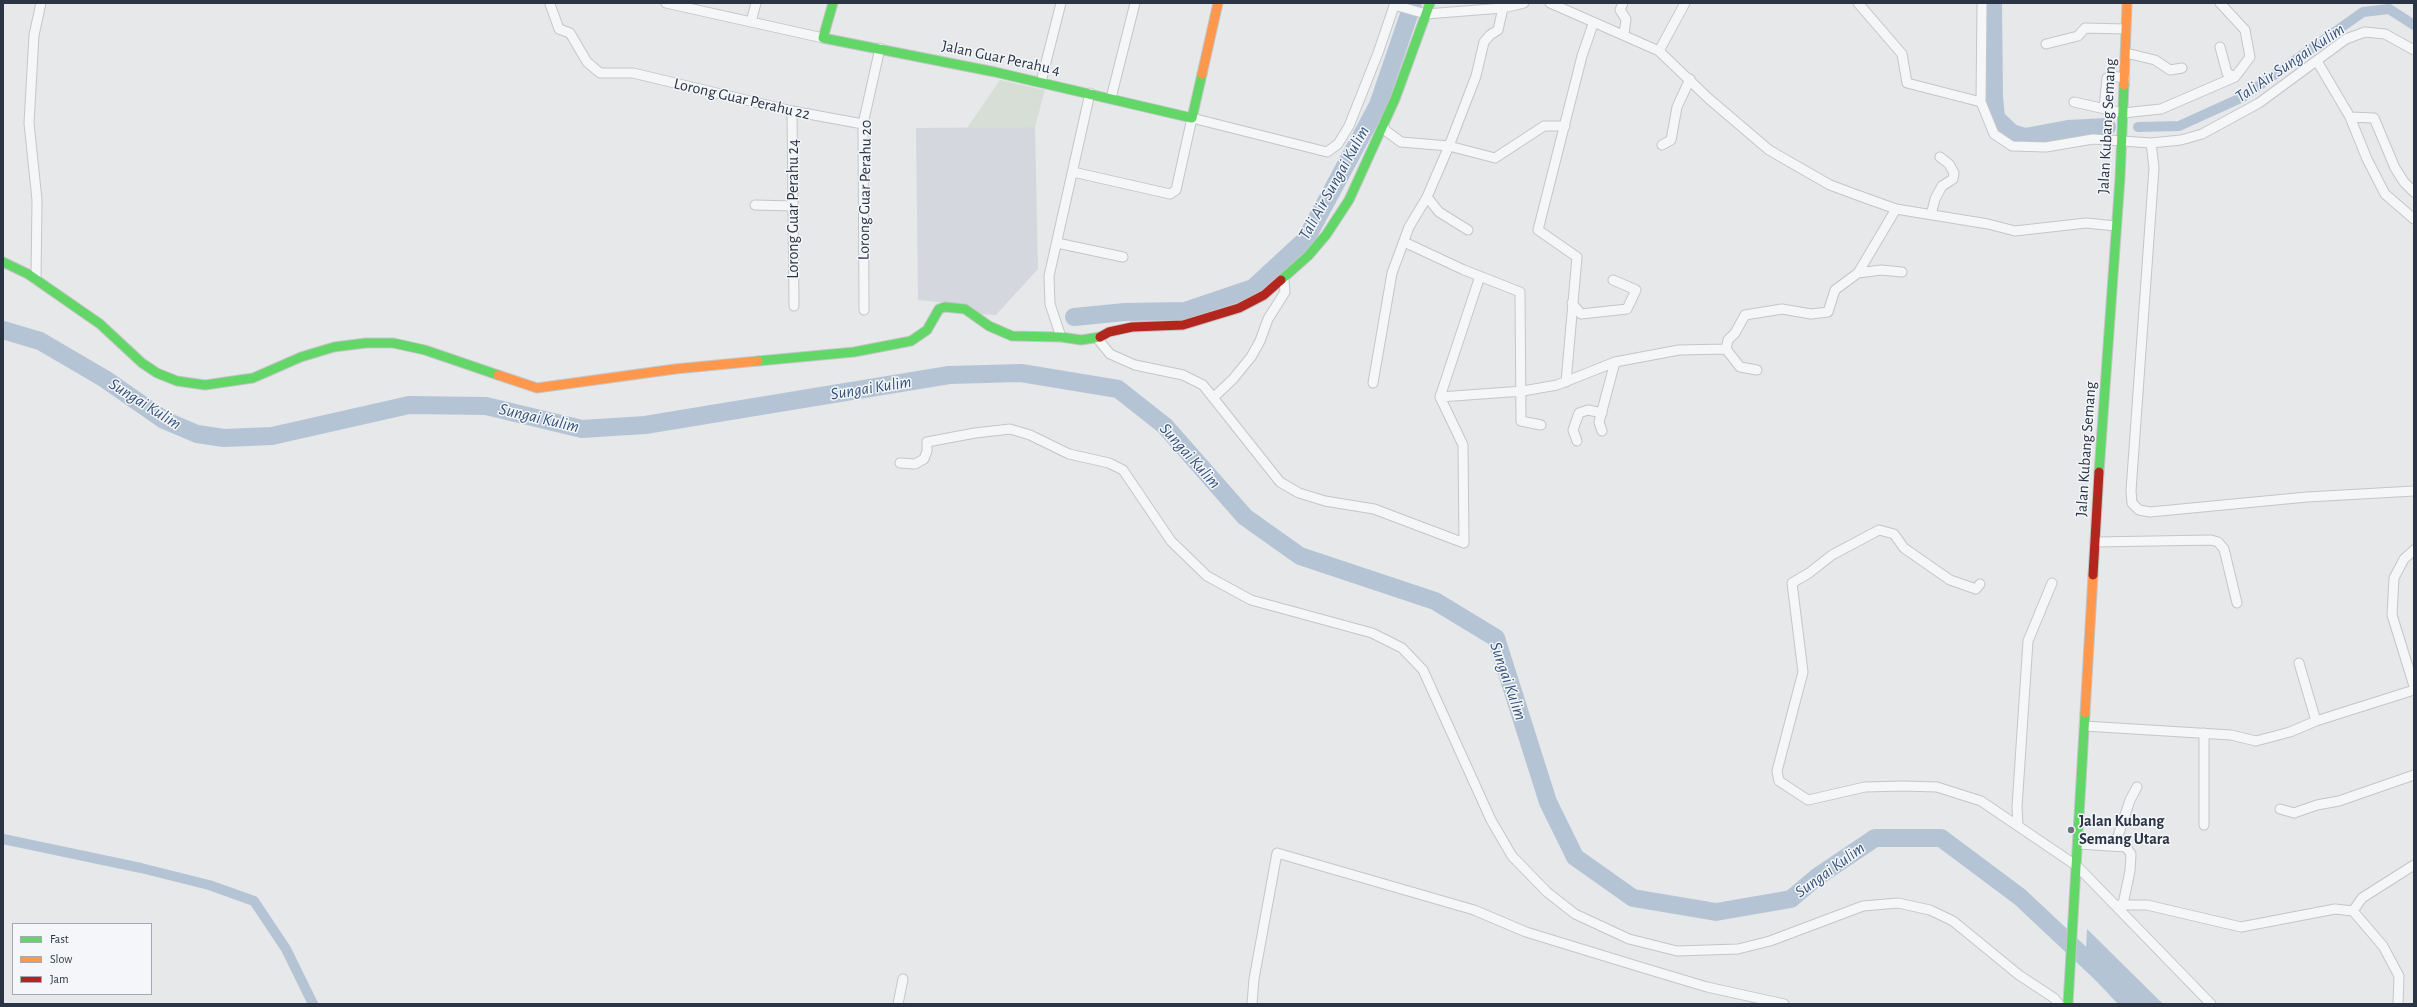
<!DOCTYPE html>
<html>
<head>
<meta charset="utf-8">
<style>
	body { margin:0 }
	#map { position:relative; width:2417px; height:1007px; overflow:hidden; background:#e6e8ea; font-family:"Alegreya Sans",sans-serif }
	canvas { display:block }
	.frame { position:absolute; inset:0; border:4px solid #2b3445; pointer-events:none }
	.legend { position:absolute; left:12px; top:923px; width:140px; height:72px; box-sizing:border-box; background:#f4f6f9; border:1px solid #a4a8b1; margin:0; padding:5px 7px; list-style:none; font-size:12px; color:#2b3445 }
	.legend li { display:flex; align-items:center; gap:8px; height:20px }
	.legend b { width:20px; border:1px solid #a4a8b1 }
</style>
</head>
<body>
<div id="map">
<canvas width="2417" height="1007"></canvas>
<div class="frame"></div>
<ul class="legend">
<li><b style="height:5px;background:#63d668"></b>Fast</li>
<li><b style="height:5px;background:#ff974d"></b>Slow</li>
<li><b style="height:5px;background:#b3261e"></b>Jam</li>
</ul>
</div>
<script>
const ctx = document.querySelector('canvas').getContext('2d');
ctx.lineJoin = 'round';
function fillPath(path, color) { ctx.fillStyle = color; ctx.fill(path, 'evenodd'); }
const shape = rows => new Path2D(rows.map(r => 'M' + r).join(''));
function stroke(path, color, width, dash) { ctx.strokeStyle = color; ctx.lineWidth = width; ctx.lineCap = dash ? 'butt' : 'round'; ctx.setLineDash(dash || []); ctx.stroke(path); }
function drawText(font, color, halo, rows, align = 'center') {
  ctx.font = font + ' "Alegreya Sans",sans-serif'; ctx.lineWidth = 3; ctx.setLineDash([]); ctx.textBaseline = 'middle'; ctx.strokeStyle = halo; ctx.fillStyle = color; for (const [text, x, y, turn = 0] of rows) {
    ctx.save(); ctx.translate(x, y); ctx.rotate((+turn || 0) * Math.PI / 180); ctx.textAlign = isNaN(turn) ? turn : align; if (halo) ctx.strokeText(text, 0, 0); ctx.fillText(text, 0, 0); ctx.restore();
  }
}
const built = shape([
	[1035,127,1038,269,996,315,979,314,969,305,918,300,916,128]
]);
const green = shape([
	[1000,80,1045,90,1035,127,967,128]
]);
const water = shape([
	[2087,929,2163,1004,2118,1004,2085,969]
]);
const canal = shape([
	[2138,127,2179,126,2243,97,2363,12,2389,9,2414,25],
	[3,839,141,868,209,885,254,901,286,949,313,1004]
]);
const river = shape([
	[1993,3,1994,96,1996,118,2012,133,2025,137,2068,129,2107,127],
	[1074,317,1125,312,1185,311,1253,288,1306,239,1378,105,1413,3],
	[3,330,40,341,105,379,164,420,197,434,224,438,272,436,409,405,486,406,582,429,645,425,949,375,1021,373,1118,389,1165,426,1245,517,1300,556,1435,601,1496,638,1548,802,1575,857,1633,898,1716,912,1791,899,1817,877,1875,838,1941,838,2020,897,2134,1004]
]);
const street = shape([
	[666,3,823,38],
	[1550,3,1659,51,1708,98,1769,150,1830,185,1857,195,1896,209,1988,224,2015,231,2086,223,2116,226],
	[1623,3,1620,10,1626,19,1624,34],
	[1858,3,1902,54,1907,83,1981,102],
	[1982,3,1981,102,1994,134,2012,146,2046,147,2093,139,2151,143,2181,140,2202,134,2259,103,2346,39,2365,32,2385,34,2414,50],
	[550,4,559,29,570,33,587,62,600,73,633,73,792,111,863,124],
	[1394,5,1426,14,1503,8,1524,3],
	[751,22,756,3],
	[2046,44,2078,36,2085,28,2126,29],
	[2220,47,2227,73,2235,77],
	[1659,51,1685,3],
	[2126,53,2155,60,2170,70,2182,68],
	[2317,61,2350,117,2367,159,2385,194,2414,219],
	[1041,82,1061,3],
	[1111,98,1135,3],
	[2074,102,2123,113,2161,109,2235,77,2250,57,2245,30,2220,3],
	[2104,109,2107,78,2111,76,2125,78],
	[792,111,794,306],
	[2350,117,2374,118,2395,168,2404,182,2414,192],
	[1383,125,1386,131,1401,142,1449,146,1495,158,1544,126,1565,126],
	[2151,143,2154,168,2131,491,2132,503,2139,510,2150,512,2307,497,2414,491],
	[1662,145,1671,140,1677,107,1690,79],
	[1073,172,1170,194,1176,190,1192,118,1327,152,1338,144,1349,126,1378,53,1395,3],
	[1427,197,1439,212,1468,230],
	[755,205,793,206],
	[1931,215,1935,199,1942,186,1953,179,1954,173,1949,164,1940,157],
	[1404,242,1464,270,1520,292,1521,421,1541,425],
	[1057,243,1123,257],
	[1858,273,1896,209],
	[36,280,37,200,29,123,34,35,41,3],
	[1572,303,1581,314,1627,309,1636,290,1613,280],
	[864,310,863,124,880,48],
	[1061,337,1050,304,1049,276,1090,93],
	[1097,338,1110,354,1135,365,1183,375,1203,385,1280,482,1299,493,1325,501,1374,509,1464,543,1463,445,1440,397,1480,276],
	[1726,349,1728,340,1735,333,1745,315,1782,309,1811,314,1828,312,1835,290,1858,273,1881,270,1902,272],
	[1566,382,1577,257,1538,230,1582,56,1593,24],
	[1373,383,1392,273,1409,227,1427,197,1449,146,1476,76,1484,42,1490,35,1498,30,1503,8],
	[1440,397,1523,391,1557,385,1615,362,1679,350,1726,349,1740,367,1757,370],
	[1213,398,1233,379,1251,357,1260,341,1268,319,1285,292,1284,280],
	[1602,431,1599,422,1615,362],
	[1577,441,1573,430,1579,413,1588,410,1602,413],
	[900,463,915,464,924,459,927,451,927,442,975,433,1010,429,1030,435,1069,454,1109,463,1123,470,1171,541,1207,576,1251,600,1372,633,1402,648,1423,670,1491,820,1512,856,1547,892,1575,914,1629,939,1677,951,1738,949,1770,941,1863,906,1898,903,1930,910,1953,921,2019,975,2054,998,2059,1004],
	[2095,542,2211,540,2218,542,2224,549,2237,603],
	[2414,550,2404,559,2394,578,2392,615,2414,686],
	[1980,584,1976,589,1950,580,1904,548,1894,534,1879,530,1832,555,1809,573,1792,583,1803,672,1777,771,1779,781,1808,800,1865,787,1903,786,1937,787,1981,801,2077,866,2211,1004],
	[2299,663,2316,721],
	[2084,726,2231,735,2256,741,2290,732,2316,721,2414,690],
	[2280,809,2294,813,2317,805,2339,801,2414,775],
	[2018,825,2017,807,2028,641,2052,583],
	[2204,825,2204,733],
	[2078,844,2126,847,2131,854,2130,871,2123,904],
	[2115,845,2130,800,2137,787],
	[2116,905,2147,905,2241,927,2335,909,2353,911,2383,946,2399,976,2398,1004],
	[2353,911,2362,898,2414,865],
	[898,1004,903,979],
	[1252,1004,1254,979,1277,853,1474,910,1526,932,1637,966,1707,987,1784,1004]
]);
const fast = shape([
	[833,3,823,38,995,72,1192,118,1202,74],
	[3,262,28,274,100,324,142,363,157,373,177,381,205,385,253,378,301,357,334,347,366,343,393,343,425,350,498,375],
	[1281,280,1308,256,1326,235,1349,200,1395,99,1430,3],
	[758,361,854,352,911,341,927,330,939,309,945,307,965,309,989,326,1012,336,1061,337,1081,340,1100,337],
	[2099,472,2120,178,2124,85],
	[2068,1004,2085,713]
]);
const slow = shape([
	[1202,74,1218,3],
	[2124,85,2127,3],
	[498,375,537,388,675,369,758,361],
	[2085,713,2093,575]
]);
const jam = shape([
	[1100,337,1109,332,1132,327,1183,325,1239,308,1264,295,1281,280],
	[2093,575,2099,472]
]);
const markers = [
	[2071,830,4,"#6c737f"]
];
const streetNames = [
	["Jalan Guar Perahu 4",1001,58,12],
	["Lorong Guar Perahu 22",742,99,13],
	["Jalan Kubang Semang",2107,126,-87],
	["Lorong Guar Perahu 20",865,190,-89],
	["Lorong Guar Perahu 24",793,209,-90],
	["Jalan Kubang Semang",2086,449,-86]
];
const poiNames = [
	["Jalan Kubang",2079,821],
	["Semang Utara",2079,839]
];
const waterNames = [
	["Tali Air Sungai Kulim",2290,63,-34],
	["Tali Air Sungai Kulim",1334,183,-61],
	["Sungai Kulim",871,388,-9],
	["Sungai Kulim",145,404,32],
	["Sungai Kulim",539,418,13],
	["Sungai Kulim",1190,456,48],
	["Sungai Kulim",1508,681,71],
	["Sungai Kulim",1830,870,-36]
];
fillPath(built, '#d4d7dd');
fillPath(green, '#d6ded6');
fillPath(water, '#b4c4d5');
stroke(canal, '#b4c4d5', 10);
stroke(river, '#b4c4d5', 18);
stroke(street, '#c4c6c8', 11);
stroke(fast, '#c4c6c8', 11);
stroke(slow, '#c4c6c8', 11);
stroke(jam, '#c4c6c8', 11);
stroke(street, '#f5f6f7', 9);
stroke(fast, '#63d668', 9);
stroke(slow, '#ff974d', 9);
stroke(jam, '#b3261e', 9);
for (const [x, y, r, color] of markers) { const dot = new Path2D(); dot.arc(x, y, r, 0, 2 * Math.PI); ctx.fillStyle = color; ctx.fill(dot); stroke(dot, '#f4f6f9', 1.5); }
drawText('16px', '#2b3445', '#f4f6f9', streetNames);
drawText('bold 16px', '#2b3445', '#f4f6f9', poiNames, 'left');
drawText('italic 17px', '#34527a', '#f4f6f9', waterNames);
</script>
</body>
</html>
